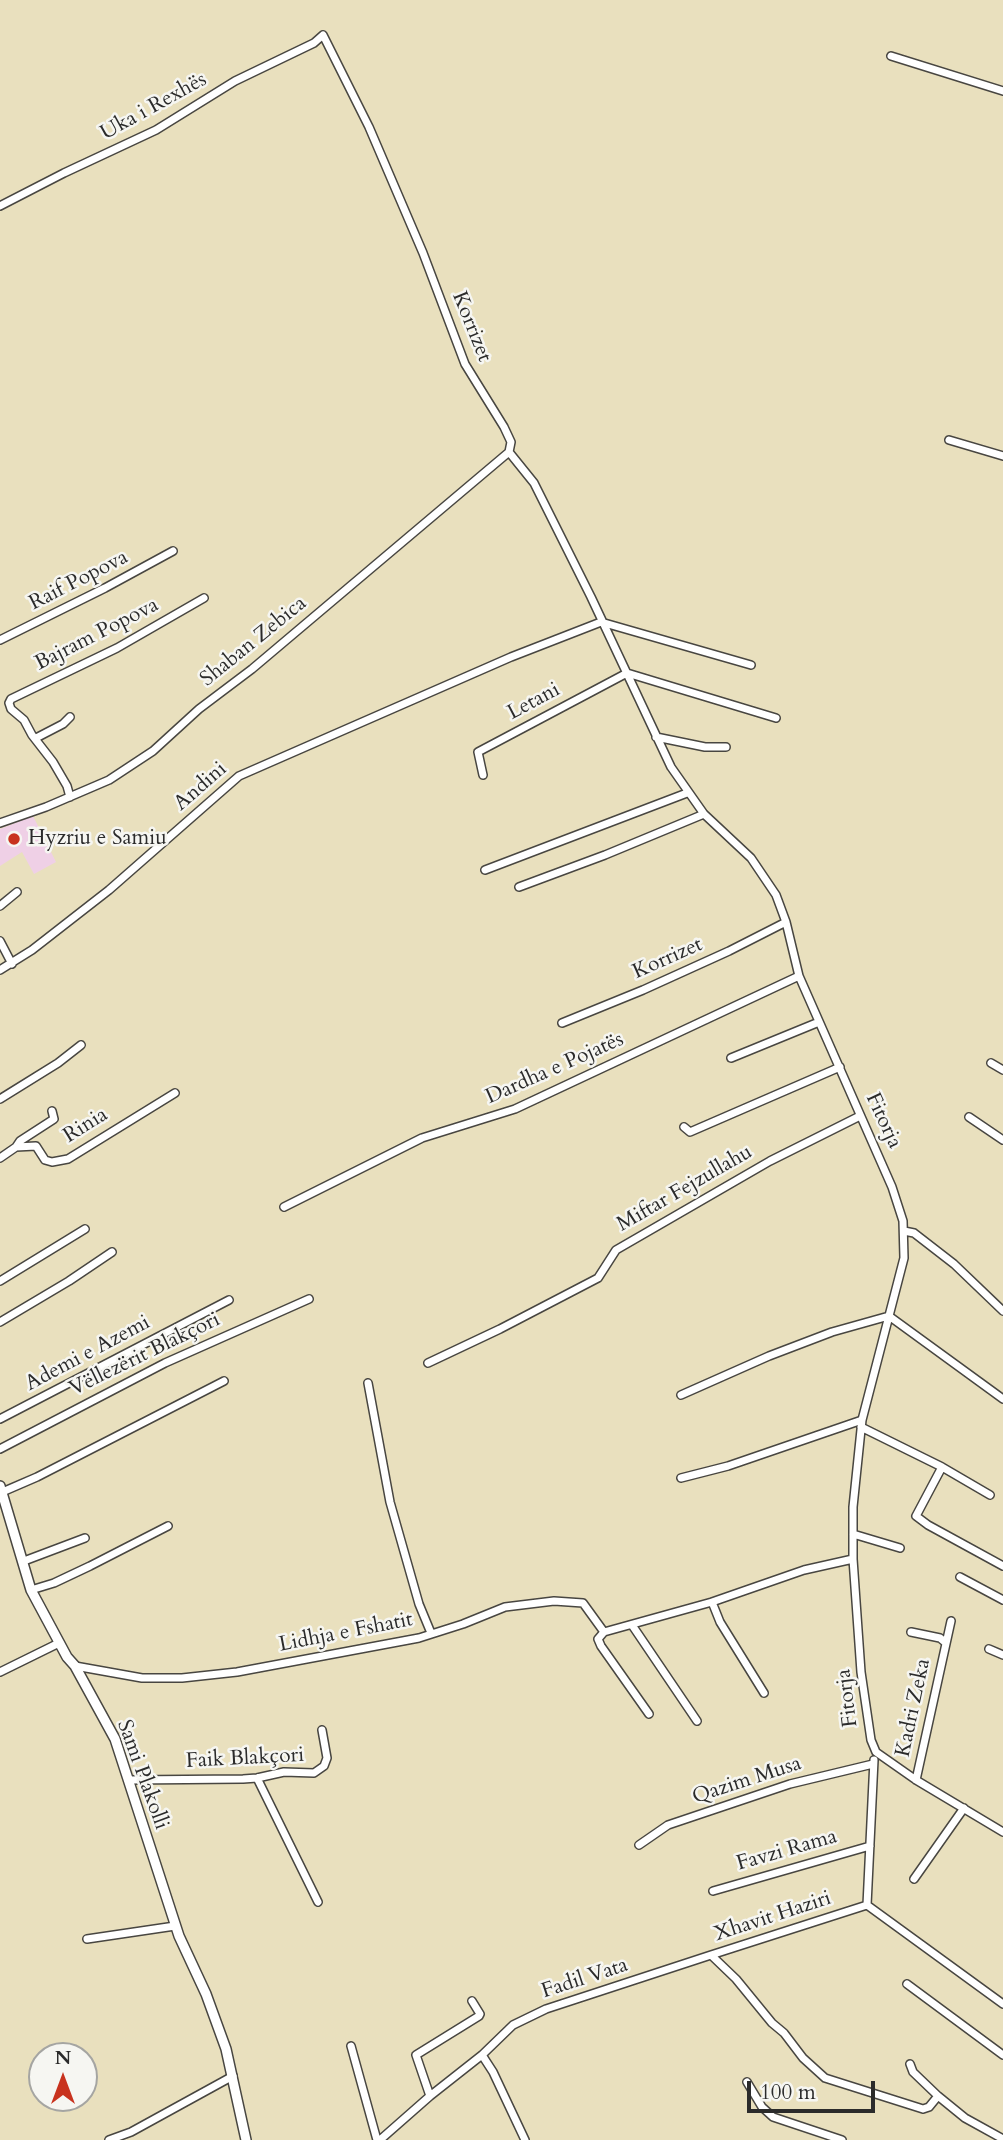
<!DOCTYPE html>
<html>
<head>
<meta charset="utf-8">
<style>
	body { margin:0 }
	#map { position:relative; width:1003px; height:2140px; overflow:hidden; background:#e9e0be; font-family:Cardo,serif }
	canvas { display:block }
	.north { position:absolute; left:28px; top:2042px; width:70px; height:70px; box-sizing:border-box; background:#f6f6f2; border:2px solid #a5a5a2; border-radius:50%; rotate:0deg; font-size:19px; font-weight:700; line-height:28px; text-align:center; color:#2b2b2b }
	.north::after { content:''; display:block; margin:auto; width:24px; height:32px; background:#c8321e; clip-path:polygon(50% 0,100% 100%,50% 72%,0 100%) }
	.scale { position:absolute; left:747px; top:2081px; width:128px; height:32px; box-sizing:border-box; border:4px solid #2b2b2b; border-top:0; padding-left:9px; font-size:21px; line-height:24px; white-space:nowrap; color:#2b2b2b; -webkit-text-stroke:5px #f6f6f2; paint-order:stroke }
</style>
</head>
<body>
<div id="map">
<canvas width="1003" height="2140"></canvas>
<div class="north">N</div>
<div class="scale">100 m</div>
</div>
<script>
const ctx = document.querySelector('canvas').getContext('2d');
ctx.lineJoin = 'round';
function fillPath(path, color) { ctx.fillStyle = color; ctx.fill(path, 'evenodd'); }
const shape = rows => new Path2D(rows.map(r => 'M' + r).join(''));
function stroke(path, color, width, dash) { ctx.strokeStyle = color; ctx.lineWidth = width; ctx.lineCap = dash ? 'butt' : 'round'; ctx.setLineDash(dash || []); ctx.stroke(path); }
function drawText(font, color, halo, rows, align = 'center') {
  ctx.font = font + ' Cardo,serif'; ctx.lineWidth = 5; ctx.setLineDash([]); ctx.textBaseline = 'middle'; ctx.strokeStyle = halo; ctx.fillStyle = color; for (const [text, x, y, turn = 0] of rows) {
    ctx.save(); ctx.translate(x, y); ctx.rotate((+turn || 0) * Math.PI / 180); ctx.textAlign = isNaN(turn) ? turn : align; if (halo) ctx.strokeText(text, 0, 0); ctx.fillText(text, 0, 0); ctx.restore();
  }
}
const built = shape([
	[33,816,56,862,34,874,22,852,0,866,0,829]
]);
const minor = shape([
	[891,56,1003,91],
	[0,206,64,173,156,130,235,81,314,43,323,35,369,127,423,253,465,364,504,427,511,442,509,452,534,483,591,597,671,767,704,814,751,858,776,895,786,922,799,976,892,1187,903,1221,904,1258,862,1420,853,1507,853,1559,861,1672,871,1740,876,1752,916,1780,1003,1832],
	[949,440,1003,456],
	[601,622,751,665],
	[0,640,105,588,173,551],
	[627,673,776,718],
	[656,737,705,747,726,747],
	[36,738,63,724,70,717],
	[483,775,478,752,627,673],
	[70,797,67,786,53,762,32,735,24,720,11,709,9,703,11,699,117,648,204,598],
	[0,823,46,807,109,780,153,751,199,709,252,669,509,452],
	[485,870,687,793],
	[519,887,605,855,704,814],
	[0,906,17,892],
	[0,941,12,964],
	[0,970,32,950,109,890,239,776,511,657,601,622],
	[562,1023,643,990,729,951,786,922],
	[731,1058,819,1022],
	[991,1063,1003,1070],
	[0,1099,58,1063,81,1045],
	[969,1117,1003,1140],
	[684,1127,690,1132,840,1067],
	[16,1147,36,1146,45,1160,52,1162,68,1159,175,1093],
	[0,1158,16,1147,20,1141,54,1119,52,1111],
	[284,1207,422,1138,515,1109,799,976],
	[904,1231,914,1233,954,1264,1003,1311],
	[0,1281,85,1229],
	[889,1316,1003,1399],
	[0,1322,69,1281,112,1252],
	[428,1363,500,1329,598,1278,616,1250,770,1161,860,1116],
	[368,1383,390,1502,419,1604,431,1633],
	[681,1395,769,1356,832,1332,889,1316],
	[0,1419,229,1300],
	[861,1427,942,1467],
	[0,1449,165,1363,309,1299],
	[681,1478,728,1466,862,1420],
	[0,1493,37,1477,224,1381],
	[990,1495,942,1467,916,1516,928,1525,1003,1566],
	[853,1534,900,1548],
	[24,1561,85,1538],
	[960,1577,1003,1600],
	[31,1590,54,1583,90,1566,168,1526],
	[712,1602,720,1622,764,1693],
	[632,1625,697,1721],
	[911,1632,940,1638,946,1643],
	[989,1649,1003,1655],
	[75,1666,142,1678,182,1678,237,1672,419,1638,463,1624,505,1607,554,1601,583,1603,604,1632],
	[0,1672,59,1643],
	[649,1714,601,1646,598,1639,604,1632,712,1602,804,1570,853,1559],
	[257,1778,318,1902],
	[128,1780,243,1779,257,1778,284,1772,314,1773,324,1766,327,1758,322,1730],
	[916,1780,951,1621],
	[639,1845,668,1825,790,1784,873,1764],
	[914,1879,964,1808],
	[713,1891,870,1846],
	[867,1905,711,1955,736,1979,772,2023,784,2033,803,2058,825,2078,923,2109,929,2107,938,2096,965,2118,1003,2139],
	[867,1905,1003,2004],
	[867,1905,874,1760],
	[87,1939,175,1926],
	[907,1984,1003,2055],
	[351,2046,377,2140],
	[482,2055,493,2072,525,2140],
	[910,2064,913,2072,938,2096],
	[747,2082,762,2107,773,2117,842,2140],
	[430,2096,416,2055,479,2016,480,2014,472,2001],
	[109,2140,131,2132,233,2076],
	[380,2140,430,2096,482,2055,513,2025,546,2009,711,1955]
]);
const tertiary = shape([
	[0,1486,31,1590,67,1657,75,1666,115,1739,179,1936,206,1994,226,2049,246,2140]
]);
const markers = [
	[14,839,7,"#c8321e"]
];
const streetNames = [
	["Uka i Rexhës",154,107,-29],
	["Korrizet",471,327,68],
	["Raif Popova",79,581,-27],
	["Bajram Popova",97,635,-27],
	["Shaban Zebica",254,642,-39],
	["Letani",534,702,-28],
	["Andini",201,787,-41],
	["Korrizet",668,959,-24],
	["Dardha e Pojatës",555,1069,-24],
	["Fitorja",883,1121,65],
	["Rinia",86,1126,-32],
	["Miftar Fejzullahu",685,1189,-30],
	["Ademi e Azemi",88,1354,-28],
	["Vëllezërit Blakçori",145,1355,-26],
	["Lidhja e Fshatit",346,1633,-11],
	["Fitorja",848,1698,-97],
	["Kadri Zeka",914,1708,-78],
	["Faik Blakçori",245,1759,-3],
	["Sami Plakolli",142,1775,70],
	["Qazim Musa",747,1781,-18],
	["Favzi Rama",787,1851,-16],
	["Xhavit Haziri",773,1917,-18],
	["Fadil Vata",585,1979,-18]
];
const poiNames = [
	["Hyzriu e Samiu",28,839]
];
fillPath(built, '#efd0e6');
stroke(minor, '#484641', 10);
stroke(tertiary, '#484641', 12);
stroke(minor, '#fff', 7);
stroke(tertiary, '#fff', 9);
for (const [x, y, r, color] of markers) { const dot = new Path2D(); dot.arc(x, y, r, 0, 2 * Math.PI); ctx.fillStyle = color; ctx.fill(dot); stroke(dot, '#f6f6f2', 2.5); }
drawText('21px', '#2b2b2b', '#f6f6f2', streetNames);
drawText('21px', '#2b2b2b', '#f6f6f2', poiNames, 'left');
</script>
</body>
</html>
